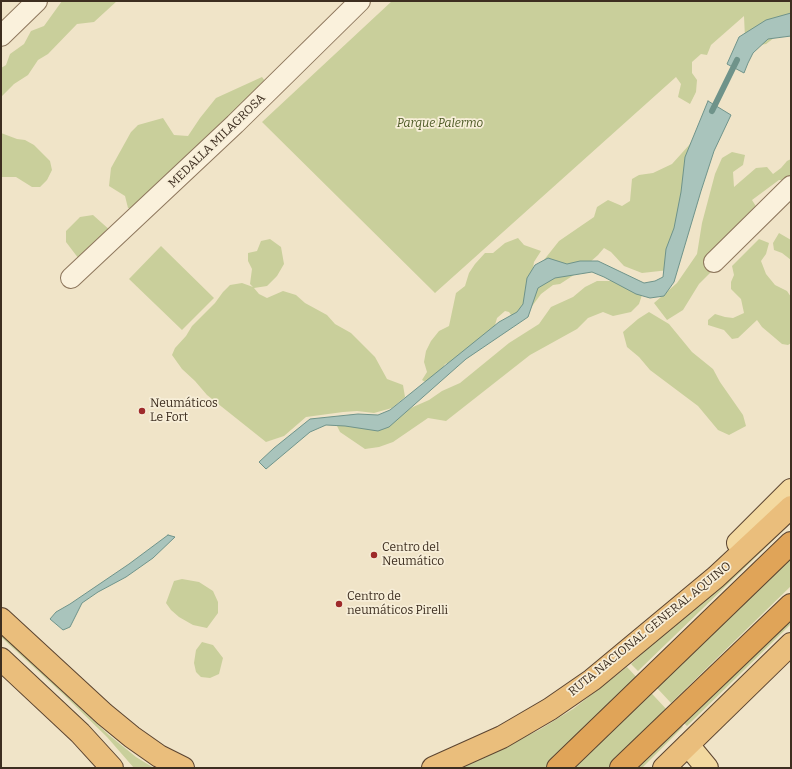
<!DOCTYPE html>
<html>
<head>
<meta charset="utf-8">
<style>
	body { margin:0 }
	#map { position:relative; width:792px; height:769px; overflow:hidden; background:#f0e4c8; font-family:Bitter,serif }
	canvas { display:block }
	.frame { position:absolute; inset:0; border:2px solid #3d2e20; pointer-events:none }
</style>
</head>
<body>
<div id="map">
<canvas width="792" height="769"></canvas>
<div class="frame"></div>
</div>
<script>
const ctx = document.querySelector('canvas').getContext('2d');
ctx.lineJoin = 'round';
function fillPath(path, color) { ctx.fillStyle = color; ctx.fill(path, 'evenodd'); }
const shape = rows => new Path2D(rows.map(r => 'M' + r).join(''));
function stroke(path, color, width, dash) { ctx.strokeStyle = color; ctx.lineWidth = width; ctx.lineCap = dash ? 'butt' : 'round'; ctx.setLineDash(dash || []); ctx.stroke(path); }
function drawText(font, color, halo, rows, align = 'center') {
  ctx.font = font + ' Bitter,serif'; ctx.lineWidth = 3.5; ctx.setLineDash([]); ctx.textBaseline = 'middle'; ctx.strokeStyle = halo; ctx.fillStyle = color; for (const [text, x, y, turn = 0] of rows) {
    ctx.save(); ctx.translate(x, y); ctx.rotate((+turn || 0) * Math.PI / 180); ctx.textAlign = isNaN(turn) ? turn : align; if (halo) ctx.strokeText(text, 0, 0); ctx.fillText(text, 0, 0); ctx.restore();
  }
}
const green = shape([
	[62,1,117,1,94,22,77,24,48,54,38,60,28,75,14,84,1,97,1,68,6,65,10,54,24,44,31,31,44,26],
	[392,1,791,1,791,29,778,35,766,44,749,47,745,38,744,16,711,45,707,55,701,54,692,62,692,73,697,80,696,92,690,104,678,97,681,84,676,77,435,293,262,122],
	[262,77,270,88,154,212,128,208,125,196,109,186,111,168,131,132,138,125,163,118,174,135,188,136,200,118,216,98],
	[1,133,17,139,25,140,34,145,50,161,52,170,47,180,40,187,32,187,16,177,1,177],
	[700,133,669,270,642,273,624,266,611,252,604,248,598,255,580,271,560,284,553,285,541,294,530,309,513,318,509,312,505,311,497,318,495,325,485,335,453,361,445,364,441,371,427,383,422,380,427,372,424,362,426,351,431,341,439,331,449,326,456,293,465,286,469,273,475,264,485,253,493,253,505,243,518,238,524,245,541,251,534,262,532,275,559,241,594,217,597,207,608,200,622,206,630,201,632,179,639,175,653,173,672,164],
	[732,152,745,155,743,165,733,172,734,187,756,168,767,167,773,174,781,168,787,161,791,159,791,177,787,180,779,180,752,200,757,208,715,268,699,284,683,310,667,320,654,303,677,283,697,254,702,223,715,174,722,158],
	[93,215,112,232,82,263,66,242,66,231,80,217],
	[779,233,791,240,791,260,782,253,774,250,773,243],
	[270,239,281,247,284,264,277,276,267,286,254,288,259,294,267,298,283,291,296,295,305,303,327,315,335,324,351,333,375,357,387,379,403,385,405,397,392,408,374,413,357,411,343,412,306,417,284,436,266,442,207,395,195,381,182,369,172,355,175,348,186,336,192,326,215,303,223,292,230,285,242,283,253,287,250,284,252,269,248,261,248,253,257,251,261,241],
	[759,239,769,243,766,254,761,261,766,274,775,285,787,291,791,297,791,343,788,345,782,344,775,338,762,327,757,320,738,338,732,339,724,330,708,325,708,320,715,314,725,317,733,318,744,313,741,299,731,289,731,282,734,275,732,266],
	[161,246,214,298,182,330,129,279],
	[597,281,615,281,642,295,639,304,631,312,613,316,603,312,588,318,577,329,530,355,446,421,428,418,393,442,379,447,365,449,340,432,336,424,401,414,413,407,429,400,442,391,460,383,509,343,539,324,551,307,573,297,585,287],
	[649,312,669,324,692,352,713,369,720,382,743,415,746,426,729,435,718,430,698,406,650,370,639,357,627,347,623,332,638,319],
	[791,515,791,523,638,671,631,664],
	[791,557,791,586,671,703,657,688],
	[182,579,199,582,213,591,218,602,218,613,207,628,193,625,179,617,171,610,166,603,174,581],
	[791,619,791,624,687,726,684,723],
	[1,634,109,735,136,757,154,768,134,768,107,737,63,694,1,637],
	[202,642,213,645,223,658,219,674,210,678,201,677,196,672,194,663,196,650],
	[627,667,683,727,642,768,452,768,508,745,539,730,573,709]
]);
const water = shape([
	[791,13,791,36,768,39,753,53,748,63,744,73,727,64,739,37,766,20,791,13],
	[708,101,731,115,714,151,701,191,674,282,664,296,650,298,636,294,604,277,592,272,555,278,538,288,528,317,466,359,389,427,378,431,345,426,326,425,310,432,266,469,259,462,274,448,310,419,358,414,378,415,390,410,499,322,517,312,523,304,527,278,535,265,548,258,567,264,580,261,598,261,644,283,655,281,663,277,666,249,674,228,681,192,685,157,708,101],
	[168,535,175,537,153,558,126,577,98,592,82,603,70,627,63,630,50,619,56,612,70,604,129,564,168,535]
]);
const stream = shape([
	[712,111,737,60]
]);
const minor = shape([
	[1,36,37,1],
	[714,262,791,186],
	[71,278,235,124,360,1]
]);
const primary = shape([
	[738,543,791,490],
	[688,745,707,768]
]);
const trunk = shape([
	[1,619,104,714,132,737,159,756,183,768],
	[1,659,80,733,112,768],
	[433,768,502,737,550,709,592,680,716,577,791,507],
	[664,768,791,644]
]);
const motorway = shape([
	[558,768,791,543],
	[621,768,791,605]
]);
const markers = [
	[142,411,4,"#9e2a2b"],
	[374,555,4,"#9e2a2b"],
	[339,604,4,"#9e2a2b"]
];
const parkNames = [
	["Parque Palermo",440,124]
];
const streetNames = [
	["MEDALLA MILAGROSA",217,141,-44],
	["RUTA NACIONAL GENERAL AQUINO",650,629,-39]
];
const poiNames = [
	["Neumáticos",150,404],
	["Le Fort",150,418],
	["Centro del",382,548],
	["Neumático",382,562],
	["Centro de",347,597],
	["neumáticos Pirelli",347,611]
];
fillPath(green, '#c9cf9b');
fillPath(water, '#a9c4bc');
stroke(water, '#6f938a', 1);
stroke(stream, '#6f938a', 6);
stroke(minor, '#8d765c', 22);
stroke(primary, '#5b4430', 24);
stroke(trunk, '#5b4430', 24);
stroke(motorway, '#5b4430', 24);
stroke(minor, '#faf1dc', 20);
stroke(primary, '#f3d9a0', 22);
stroke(trunk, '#eabe7c', 22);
stroke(motorway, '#e0a458', 22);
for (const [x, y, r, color] of markers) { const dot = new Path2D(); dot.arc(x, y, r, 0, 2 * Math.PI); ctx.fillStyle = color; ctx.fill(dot); stroke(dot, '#f7eed8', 1.5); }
drawText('italic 12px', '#4d5a26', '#f7eed8', parkNames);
drawText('12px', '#3d2e20', '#f7eed8', streetNames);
drawText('12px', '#3d2e20', '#f7eed8', poiNames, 'left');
</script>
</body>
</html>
